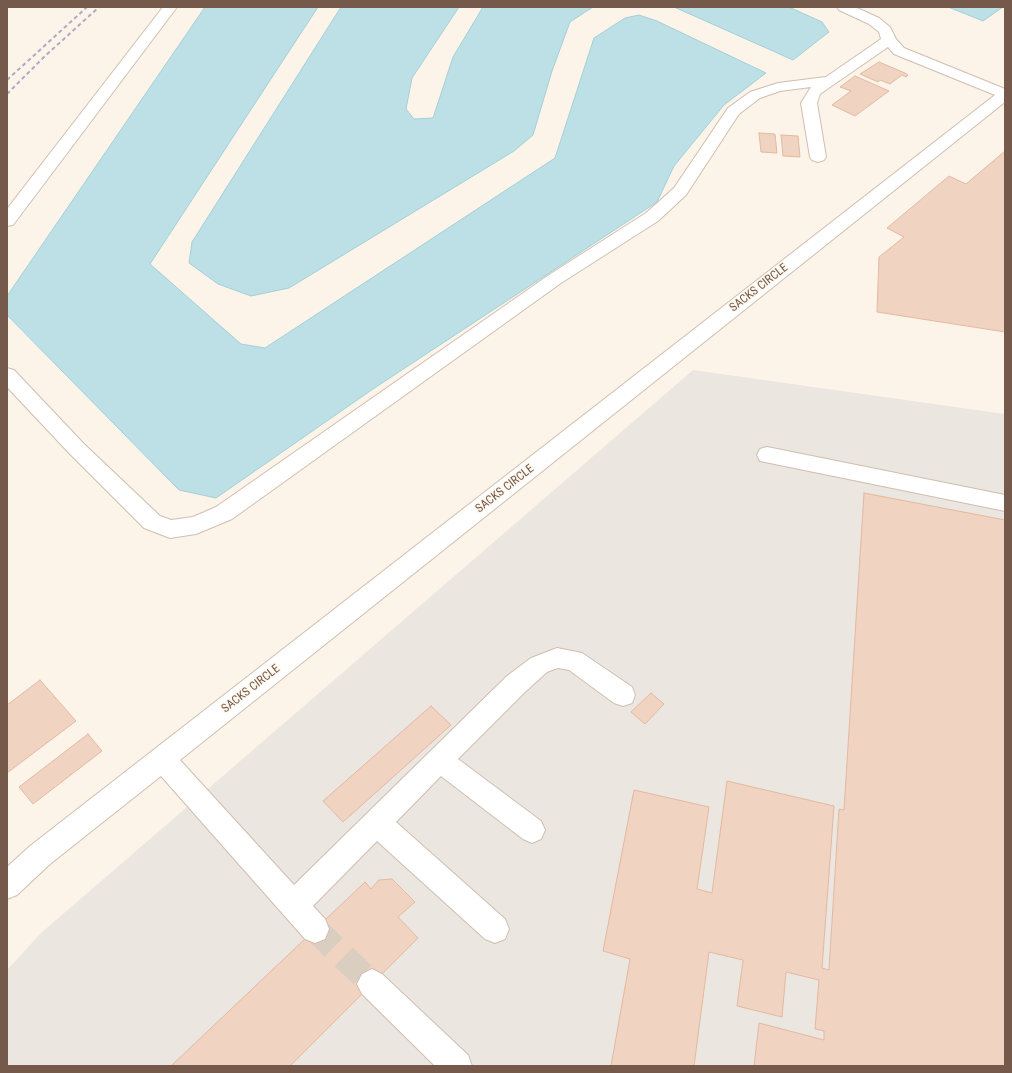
<!DOCTYPE html>
<html>
<head>
<meta charset="utf-8">
<style>
	body { margin:0 }
	#map { position:relative; width:1012px; height:1073px; overflow:hidden; background:#fcf4e8; font-family:"Roboto Condensed",sans-serif }
	canvas { display:block }
	.frame { position:absolute; inset:0; border:8px solid #755a4c; pointer-events:none }
</style>
</head>
<body>
<div id="map">
<canvas width="1012" height="1073"></canvas>
<div class="frame"></div>
</div>
<script>
const ctx = document.querySelector('canvas').getContext('2d');
ctx.lineJoin = 'round';
function fillPath(path, color) { ctx.fillStyle = color; ctx.fill(path, 'evenodd'); }
const shape = rows => new Path2D(rows.map(r => 'M' + r).join(''));
function stroke(path, color, width, dash) { ctx.strokeStyle = color; ctx.lineWidth = width; ctx.lineCap = dash ? 'butt' : 'round'; ctx.setLineDash(dash || []); ctx.stroke(path); }
function drawText(font, color, halo, rows, align = 'center') {
  ctx.font = font + ' "Roboto Condensed",sans-serif'; ctx.lineWidth = 3; ctx.setLineDash([]); ctx.textBaseline = 'middle'; ctx.strokeStyle = halo; ctx.fillStyle = color; for (const [text, x, y, turn = 0] of rows) {
    ctx.save(); ctx.translate(x, y); ctx.rotate((+turn || 0) * Math.PI / 180); ctx.textAlign = isNaN(turn) ? turn : align; if (halo) ctx.strokeText(text, 0, 0); ctx.fillText(text, 0, 0); ctx.restore();
  }
}
const industrial = shape([
	[693,370,1005,414,1005,1066,7,1066,7,970,41,933]
]);
const water = shape([
	[205,7,318,7,150,264,241,344,265,348,555,158,594,38,625,18,639,15,657,21,766,73,724,105,674,166,657,202,373,389,216,498,179,490,7,315,7,296,205,7],
	[341,7,459,7,412,78,406,109,414,119,433,118,453,57,483,7,593,7,570,22,552,71,533,135,514,151,289,288,251,296,218,284,189,263,192,242,341,7],
	[674,7,789,7,822,22,829,32,793,60,674,7],
	[948,7,1003,7,983,21,948,7]
]);
const building = shape([
	[879,62,905,73,908,75,906,77,902,75,890,84,880,80,878,82,860,74,879,62],
	[855,76,889,91,855,116,832,105,851,91,840,87,855,76],
	[759,133,775,134,777,153,761,152,759,133],
	[781,135,798,136,800,157,783,156,781,135],
	[1005,151,1005,332,877,312,879,257,904,237,887,228,949,176,966,184,1005,151],
	[864,493,1005,520,1005,1066,754,1066,759,1023,824,1040,824,1031,815,1029,819,980,786,972,782,1017,737,1006,743,960,709,952,694,1066,611,1066,630,959,603,951,634,790,709,807,697,889,712,893,727,781,834,806,822,968,829,970,839,809,844,810,864,493],
	[40,680,76,721,7,773,7,705,40,680],
	[651,693,664,704,645,724,631,712,651,693],
	[431,706,451,725,343,822,323,801,431,706],
	[88,734,102,751,33,804,19,787,88,734],
	[392,879,415,902,398,917,418,938,290,1066,171,1066,365,882,371,889,379,880,392,879]
]);
const minorTunnel = shape([
	[315,929,372,984]
]);
const minor = shape([
	[163,7,177,7,13,225,7,226,7,209,163,7],
	[837,7,855,7,879,18,890,27,896,39,904,48,1005,89,1005,102,180,760,294,885,507,676,531,658,557,648,582,653,632,687,635,695,632,703,623,706,614,703,569,670,558,668,547,672,525,692,458,759,541,821,545,830,541,839,532,843,523,839,441,776,396,822,505,919,509,929,505,939,495,943,485,939,377,841,313,906,325,919,329,929,325,939,315,943,305,939,161,776,50,864,17,895,7,899,7,867,30,846,995,95,894,54,888,47,820,94,817,103,826,157,824,160,818,162,812,160,810,157,801,103,811,87,780,91,760,98,739,114,686,195,658,221,561,283,232,519,196,534,170,538,144,528,70,454,7,387,7,368,14,370,84,444,160,516,171,520,193,517,216,507,549,275,646,213,674,188,728,108,750,92,778,83,826,77,881,39,879,32,869,24,839,10,837,7],
	[767,447,1005,495,1005,511,760,461,757,455,760,449,767,447],
	[372,969,382,974,468,1055,472,1066,435,1066,362,994,357,984,362,974,372,969]
]);
const rail = shape([
	[7,80,87,7],
	[7,94,44,57,99,7]
]);
const streetNames = [
	["SACKS CIRCLE",759,288,-38],
	["SACKS CIRCLE",505,489,-38],
	["SACKS CIRCLE",251,689,-38]
];
fillPath(industrial, '#ece6e1');
fillPath(water, '#bce0e5');
stroke(water, '#a3cfd7', 1);
fillPath(building, '#f0d3c0');
stroke(building, '#e3b9a1', 1);
stroke(minorTunnel, '#dacec1', 26, [26, 14]);
stroke(minor, '#cfbeb0', 2);
fillPath(minor, '#fff');
stroke(rail, '#b6a6c6', 2, [4, 3]);
drawText('12px', '#755a4c', '#fef8ee', streetNames);
</script>
</body>
</html>
